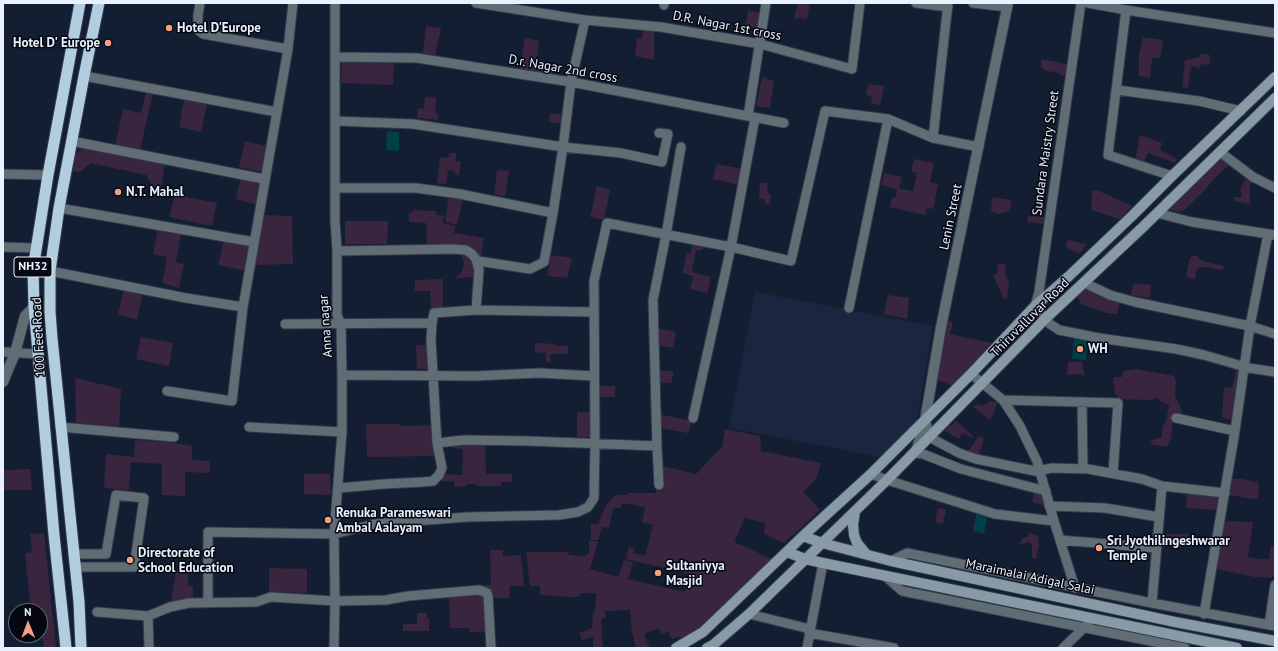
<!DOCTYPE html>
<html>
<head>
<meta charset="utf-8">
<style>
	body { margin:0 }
	#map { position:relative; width:1278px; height:651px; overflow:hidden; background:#141e32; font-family:"PT Sans",sans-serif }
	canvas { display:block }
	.frame { position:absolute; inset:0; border:4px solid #e9f0fe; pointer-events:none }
	.north { position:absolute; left:8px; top:603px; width:40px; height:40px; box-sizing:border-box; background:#050811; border:1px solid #606570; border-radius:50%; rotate:359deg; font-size:11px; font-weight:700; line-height:16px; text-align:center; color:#e9f0fe }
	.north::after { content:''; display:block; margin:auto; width:14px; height:18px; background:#f2a07f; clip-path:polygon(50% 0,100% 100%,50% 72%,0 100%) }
</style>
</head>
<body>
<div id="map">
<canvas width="1278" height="651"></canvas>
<div class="frame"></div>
<div class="north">N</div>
</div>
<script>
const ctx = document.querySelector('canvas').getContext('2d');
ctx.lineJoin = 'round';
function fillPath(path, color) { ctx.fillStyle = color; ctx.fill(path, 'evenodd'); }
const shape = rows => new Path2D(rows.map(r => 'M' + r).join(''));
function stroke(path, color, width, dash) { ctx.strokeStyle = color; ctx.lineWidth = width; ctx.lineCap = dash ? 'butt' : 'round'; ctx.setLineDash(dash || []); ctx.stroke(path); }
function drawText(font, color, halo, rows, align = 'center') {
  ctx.font = font + ' "PT Sans",sans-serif'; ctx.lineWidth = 3; ctx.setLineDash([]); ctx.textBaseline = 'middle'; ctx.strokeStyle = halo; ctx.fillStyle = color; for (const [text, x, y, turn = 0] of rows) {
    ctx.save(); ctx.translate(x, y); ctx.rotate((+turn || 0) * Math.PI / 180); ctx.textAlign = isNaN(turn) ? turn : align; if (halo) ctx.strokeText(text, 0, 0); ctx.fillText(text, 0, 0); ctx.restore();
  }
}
const built = shape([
	[755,292,933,326,917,420,881,457,729,428]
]);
const green = shape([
	[798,3,810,3,807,19,794,18],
	[748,11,760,13,757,28,745,26],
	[426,26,441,28,435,56,423,53],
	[643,29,654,31,654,60,635,56,637,38,642,38],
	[1143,37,1163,40,1160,58,1152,58,1150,78,1139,76,1139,55],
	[525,38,539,41,536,64,553,69,552,79,520,72],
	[1200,54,1210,55,1209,65,1201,64,1200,68,1191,66,1188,88,1182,87,1185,60,1192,59,1200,57],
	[1041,59,1067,64,1067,72,1063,76,1056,72,1046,71,1041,67],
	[342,60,394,61,393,85,341,83],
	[762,77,774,81,770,108,756,106],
	[868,84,884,86,880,105,871,103,872,96,866,95],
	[146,91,153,93,140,150,115,145,123,109,141,113],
	[425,97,436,98,435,112,438,114,438,120,417,118,418,108,424,109],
	[184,99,207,104,201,132,179,127],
	[550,113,565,115,564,124,549,122],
	[1140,135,1162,143,1160,150,1177,159,1175,163,1148,153,1143,164,1135,161],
	[245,141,267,146,262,172,239,167],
	[85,147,165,163,161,188,153,187,146,175,91,163,80,172,70,170,74,155],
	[450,153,457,153,455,161,461,162,459,176,455,174,455,171,448,170,446,184,437,183,440,157,448,158],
	[1219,157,1229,165,1216,177,1204,191,1183,211,1178,212,1168,209,1197,177,1205,173],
	[914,159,934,163,930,182,938,184,933,209,927,208,925,215,889,207,892,198,895,198,897,189,881,185,884,173,902,177,899,188,913,191,917,173,911,172],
	[716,164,743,169,740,185,713,179],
	[497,170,509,171,505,196,494,194],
	[241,176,261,181,257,205,236,199],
	[1249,177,1253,180,1250,185,1250,204,1235,201,1234,197,1242,197,1240,189,1245,180],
	[760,183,768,183,767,192,771,194,770,205,765,204,765,199,759,198],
	[597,186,610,190,604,220,590,217],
	[1092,191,1099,191,1132,206,1120,219,1091,210],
	[175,195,217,203,212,226,169,217],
	[449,195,463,198,457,225,445,222],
	[992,197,1011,200,1010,211,998,214,991,211],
	[413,210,437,211,436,215,444,216,443,223,455,226,454,233,484,238,481,257,427,247,426,223,409,222,409,213,413,212],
	[261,215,292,216,293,264,254,265],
	[1028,216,1045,217,1044,224,1027,222],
	[345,221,388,221,387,244,345,244],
	[158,230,181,234,176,262,184,264,179,288,162,283,167,257,153,254],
	[224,239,251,245,246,271,218,265],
	[1068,240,1087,244,1079,254,1068,249,1066,245],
	[693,244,705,246,702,250,696,250,692,272,711,277,707,293,690,289,693,276,682,273,687,253,690,254],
	[458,252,464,252,475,262,474,277,455,278,461,273,464,264,463,259],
	[551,255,572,258,567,278,547,276],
	[1192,256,1197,256,1198,258,1202,261,1224,266,1223,270,1206,267,1197,268,1195,279,1186,277,1189,260],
	[998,263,1006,264,1005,275,1009,282,1007,299,1003,297,993,275,997,274],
	[443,279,443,308,431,308,430,291,415,291,415,280],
	[1134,283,1151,285,1150,298,1130,295],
	[1084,287,1105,298,1120,302,1117,314,1107,313,1081,304,1077,296],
	[124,288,143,292,137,319,118,315],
	[888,295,909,298,907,319,884,314],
	[943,319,953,322,950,334,991,343,994,345,956,387,938,380,934,372],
	[656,328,676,332,673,348,657,345],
	[141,337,173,343,169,366,136,359],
	[535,343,555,344,555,346,568,346,568,354,550,354,551,362,546,362,546,352,535,353],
	[416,345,429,345,431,369,417,369],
	[1068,362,1082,362,1085,376,1079,374,1072,375,1067,374],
	[1225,366,1243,370,1235,421,1222,417,1224,387,1232,388,1236,371],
	[1136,369,1174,376,1176,382,1175,396,1182,411,1182,416,1174,415,1171,438,1167,447,1150,444,1152,440,1162,437,1162,427,1166,421,1169,405,1162,402,1157,398,1149,400,1119,399,1115,394,1113,379,1115,377,1122,377,1124,371],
	[658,371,672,371,674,372,671,383,658,383],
	[75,378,121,389,119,427,76,423],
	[598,386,615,386,615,397,598,397],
	[990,401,998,402,991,419,989,419,973,407,978,404,983,406],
	[577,412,593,412,593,437,577,437],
	[658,414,692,421,688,433,659,428],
	[956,421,973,436,974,437,973,438,962,433,959,439,940,428,946,423,951,426],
	[366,424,400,424,400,426,435,425,435,456,367,457],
	[725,429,760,436,761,451,821,463,816,479,803,492,820,510,784,543,764,534,765,523,745,518,734,542,772,559,701,627,685,637,679,637,672,639,668,632,662,634,659,628,644,634,650,648,636,648,632,632,630,610,605,611,605,618,601,619,603,648,593,648,593,637,582,640,579,633,592,628,593,611,595,611,596,593,581,593,578,597,569,597,581,566,569,597,540,595,540,586,530,586,526,552,568,552,569,555,585,556,586,554,589,554,589,541,598,541,590,569,618,577,624,560,633,562,628,579,685,592,690,574,626,559,629,547,635,548,633,553,645,556,653,525,642,522,645,507,622,503,620,508,613,508,609,528,602,527,598,540,591,540,591,524,598,524,606,505,615,495,627,495,628,493,656,493,656,487,663,487,662,466,696,474,722,447],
	[981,436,984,439,978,456,966,451,970,449,978,437],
	[135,440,169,442,192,446,192,460,210,461,210,473,185,472,185,496,162,495,162,464,131,462,129,490,104,488,106,454,134,457],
	[485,442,486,474,512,474,512,482,501,482,501,486,477,486,477,484,467,484,466,486,454,487,454,481,441,481,441,474,462,475,463,449,453,448,453,444],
	[30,469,32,490,3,490,3,470],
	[304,474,330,474,331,495,304,494],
	[1231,478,1235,479,1242,479,1257,482,1259,486,1258,498,1254,499,1228,495],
	[1187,490,1222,495,1218,510,1186,508],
	[1034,491,1045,494,1045,506,1032,502],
	[938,508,946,509,943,524,935,522],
	[1228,521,1253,522,1248,557,1260,559,1269,559,1271,546,1275,546,1274,575,1271,578,1255,577,1217,569,1217,557,1219,551,1222,523],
	[1029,532,1038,536,1039,546,1036,559,1032,558,1032,544,1028,542,1019,545,1022,538,1028,537],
	[44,533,56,648,44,648,40,621,40,611,31,611,25,553,32,552,30,534],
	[1161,534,1187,534,1191,537,1191,545,1178,547,1159,546],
	[490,550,503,550,503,556,521,555,524,586,510,586,509,598,491,598,481,588,481,585,491,585],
	[269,568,307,569,307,593,269,592],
	[176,571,188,571,188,586,193,586,193,600,171,604],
	[479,593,485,596,488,632,470,632,469,628,450,628,449,595],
	[417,613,427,613,427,618,429,618,429,631,403,631,403,624,417,624]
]);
const water = shape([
	[387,131,399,132,399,151,386,150],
	[1074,337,1087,339,1086,360,1072,359],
	[977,510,988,513,984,534,973,531]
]);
const minor = shape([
	[200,3,198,15,198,30,203,34,288,49],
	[476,3,585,20,661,27,760,44,852,69,860,3],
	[916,3,948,7],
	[973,3,1007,7],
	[1081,3,1039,292,1035,306,1050,324,1059,330,1099,338,1176,349,1204,355,1249,368,1275,372],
	[1088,3,1126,10,1275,33],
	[664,5,664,3],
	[1126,10,1108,155,1172,176],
	[335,57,417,58,571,82,784,123],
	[84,76,277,112],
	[1117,90,1199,101,1241,111],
	[748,116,766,3],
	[335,121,413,124,563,147,621,153,662,162,668,134,659,133],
	[933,138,948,3],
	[71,141,264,179],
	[1220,152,1253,177,1275,188],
	[3,174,48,175],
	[335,188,416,188,460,194,553,213],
	[59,208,254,242],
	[1157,213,1192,222,1275,235],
	[3,247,35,248],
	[337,251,453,249,466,250,472,254,476,259,479,270,476,310],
	[478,261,530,269,544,262,553,213,563,147,571,82,585,20],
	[50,271,186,298,243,307],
	[1085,283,1110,295,1135,302,1250,326,1275,334],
	[849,308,888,119],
	[285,324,432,323,434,313,476,310,593,312],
	[3,352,38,354],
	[971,374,1003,400,1020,426,1031,449,1037,461,1054,521,1075,588],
	[342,375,475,376,539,373,594,376],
	[167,391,232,401,243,307,288,49,293,3],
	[1003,400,1118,403,1113,473],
	[1082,402,1083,469],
	[693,418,731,247,755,118],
	[1176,418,1235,431],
	[925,420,915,453,923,454,961,469,1046,491],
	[60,427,174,437],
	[249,427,342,432],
	[929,437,959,453,976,459,1040,472,1042,470,1052,468,1088,469,1142,479,1162,486,1225,493],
	[437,443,464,440,528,441,657,446],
	[871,474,887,480,995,514,1054,521],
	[659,485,657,446,653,300,666,235,681,147],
	[339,488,384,484,423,482,433,481,439,475,442,468,437,443,431,340,432,323],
	[1049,506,1105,508,1159,517],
	[1060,540,1156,548],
	[74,554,106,554,116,495,144,498,134,567,76,567],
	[891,561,907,553,1152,603,1275,626],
	[885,576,902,591,1185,648],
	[208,602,208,532,334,534,375,524,467,517,559,515,578,512,588,507,594,498,595,444,594,281,607,223,731,247,791,261,825,111,888,119,933,138,979,147],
	[1152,603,1162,486],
	[97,612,148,616,149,648],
	[749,614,810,629],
	[1204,614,1235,431,1250,326,1268,234],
	[148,616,170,607,189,603,256,602,271,597,335,601,386,600,408,596,479,590,487,593,488,596,491,648],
	[1269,625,1275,585],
	[809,633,894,648],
	[334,648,335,601,334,534,342,432,342,375,341,324,337,315,337,251,335,220,335,3],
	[807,648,823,563],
	[1063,648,1088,624]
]);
const tertiary = shape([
	[3,382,15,353,25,316,34,307],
	[929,437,925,420,941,327,1008,3]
]);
const secondary = shape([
	[855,511,853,525,854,535,857,543,866,554],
	[803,536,871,474,971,374,1035,306,1068,277,1132,216,1172,176,1275,77],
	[787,552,805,559,823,563,1237,648],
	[676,648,703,632,803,536,822,543,891,561,1175,622,1275,641],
	[707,648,713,645,749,614,887,480,1046,318,1143,227,1275,98]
]);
const trunk = shape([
	[66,648,54,535,34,307,33,269,48,175,80,3],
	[81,648,79,602,74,554,52,338,50,312,50,271,59,208,84,76,99,3]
]);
const markers = [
	[169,28,4,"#f2a07f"],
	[108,43,4,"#f2a07f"],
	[118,192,4,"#f2a07f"],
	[1080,349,4,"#f2a07f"],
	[328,520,4,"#f2a07f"],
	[1099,548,4,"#f2a07f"],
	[130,560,4,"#f2a07f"],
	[658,573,4,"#f2a07f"]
];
const shields = [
	[33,267,38]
];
const shieldNames = [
	["NH32",33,267]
];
const streetNames = [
	["D.R. Nagar 1st cross",727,26,11],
	["D.r. Nagar 2nd cross",563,69,10],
	["Sundara Maistry Street",1046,153,-82],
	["Lenin Street",951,217,-78],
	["Thiruvalluvar Road",1030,318,-45],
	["Anna nagar",326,326,-94],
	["100 Feet Road",39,337,-93],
	["Maraimalai Adigal Salai",1030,577,12]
];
const poiNames = [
	["Hotel D'Europe",177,28],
	["Hotel D' Europe",100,43,"right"],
	["N.T. Mahal",126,192],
	["WH",1088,349],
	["Renuka Parameswari",336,513],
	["Ambal Aalayam",336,528],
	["Sri Jyothilingeshwarar",1107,541],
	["Temple",1107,556],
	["Directorate of",138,553],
	["School Education",138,568],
	["Sultaniyya",666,566],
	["Masjid",666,581]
];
fillPath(built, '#1a2640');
fillPath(green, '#39253e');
fillPath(water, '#003f47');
stroke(minor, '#323b4f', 11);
stroke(tertiary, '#323b4f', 12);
stroke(secondary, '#323b4f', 12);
stroke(trunk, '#323b4f', 13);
stroke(minor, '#616d74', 9);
stroke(tertiary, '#616d74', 10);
stroke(secondary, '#879aa6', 10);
stroke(trunk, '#b2cdde', 11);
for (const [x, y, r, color] of markers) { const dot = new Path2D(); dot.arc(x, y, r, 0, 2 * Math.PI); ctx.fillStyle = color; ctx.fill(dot); stroke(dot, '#050811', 1.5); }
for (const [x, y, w] of shields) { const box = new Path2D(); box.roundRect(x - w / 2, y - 10, w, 20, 3); ctx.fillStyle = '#050811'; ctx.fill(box); stroke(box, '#e9f0fe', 1); }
drawText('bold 12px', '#e9f0fe', null, shieldNames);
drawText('13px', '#e9f0fe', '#050811', streetNames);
drawText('bold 13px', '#e9f0fe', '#050811', poiNames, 'left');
</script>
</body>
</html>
